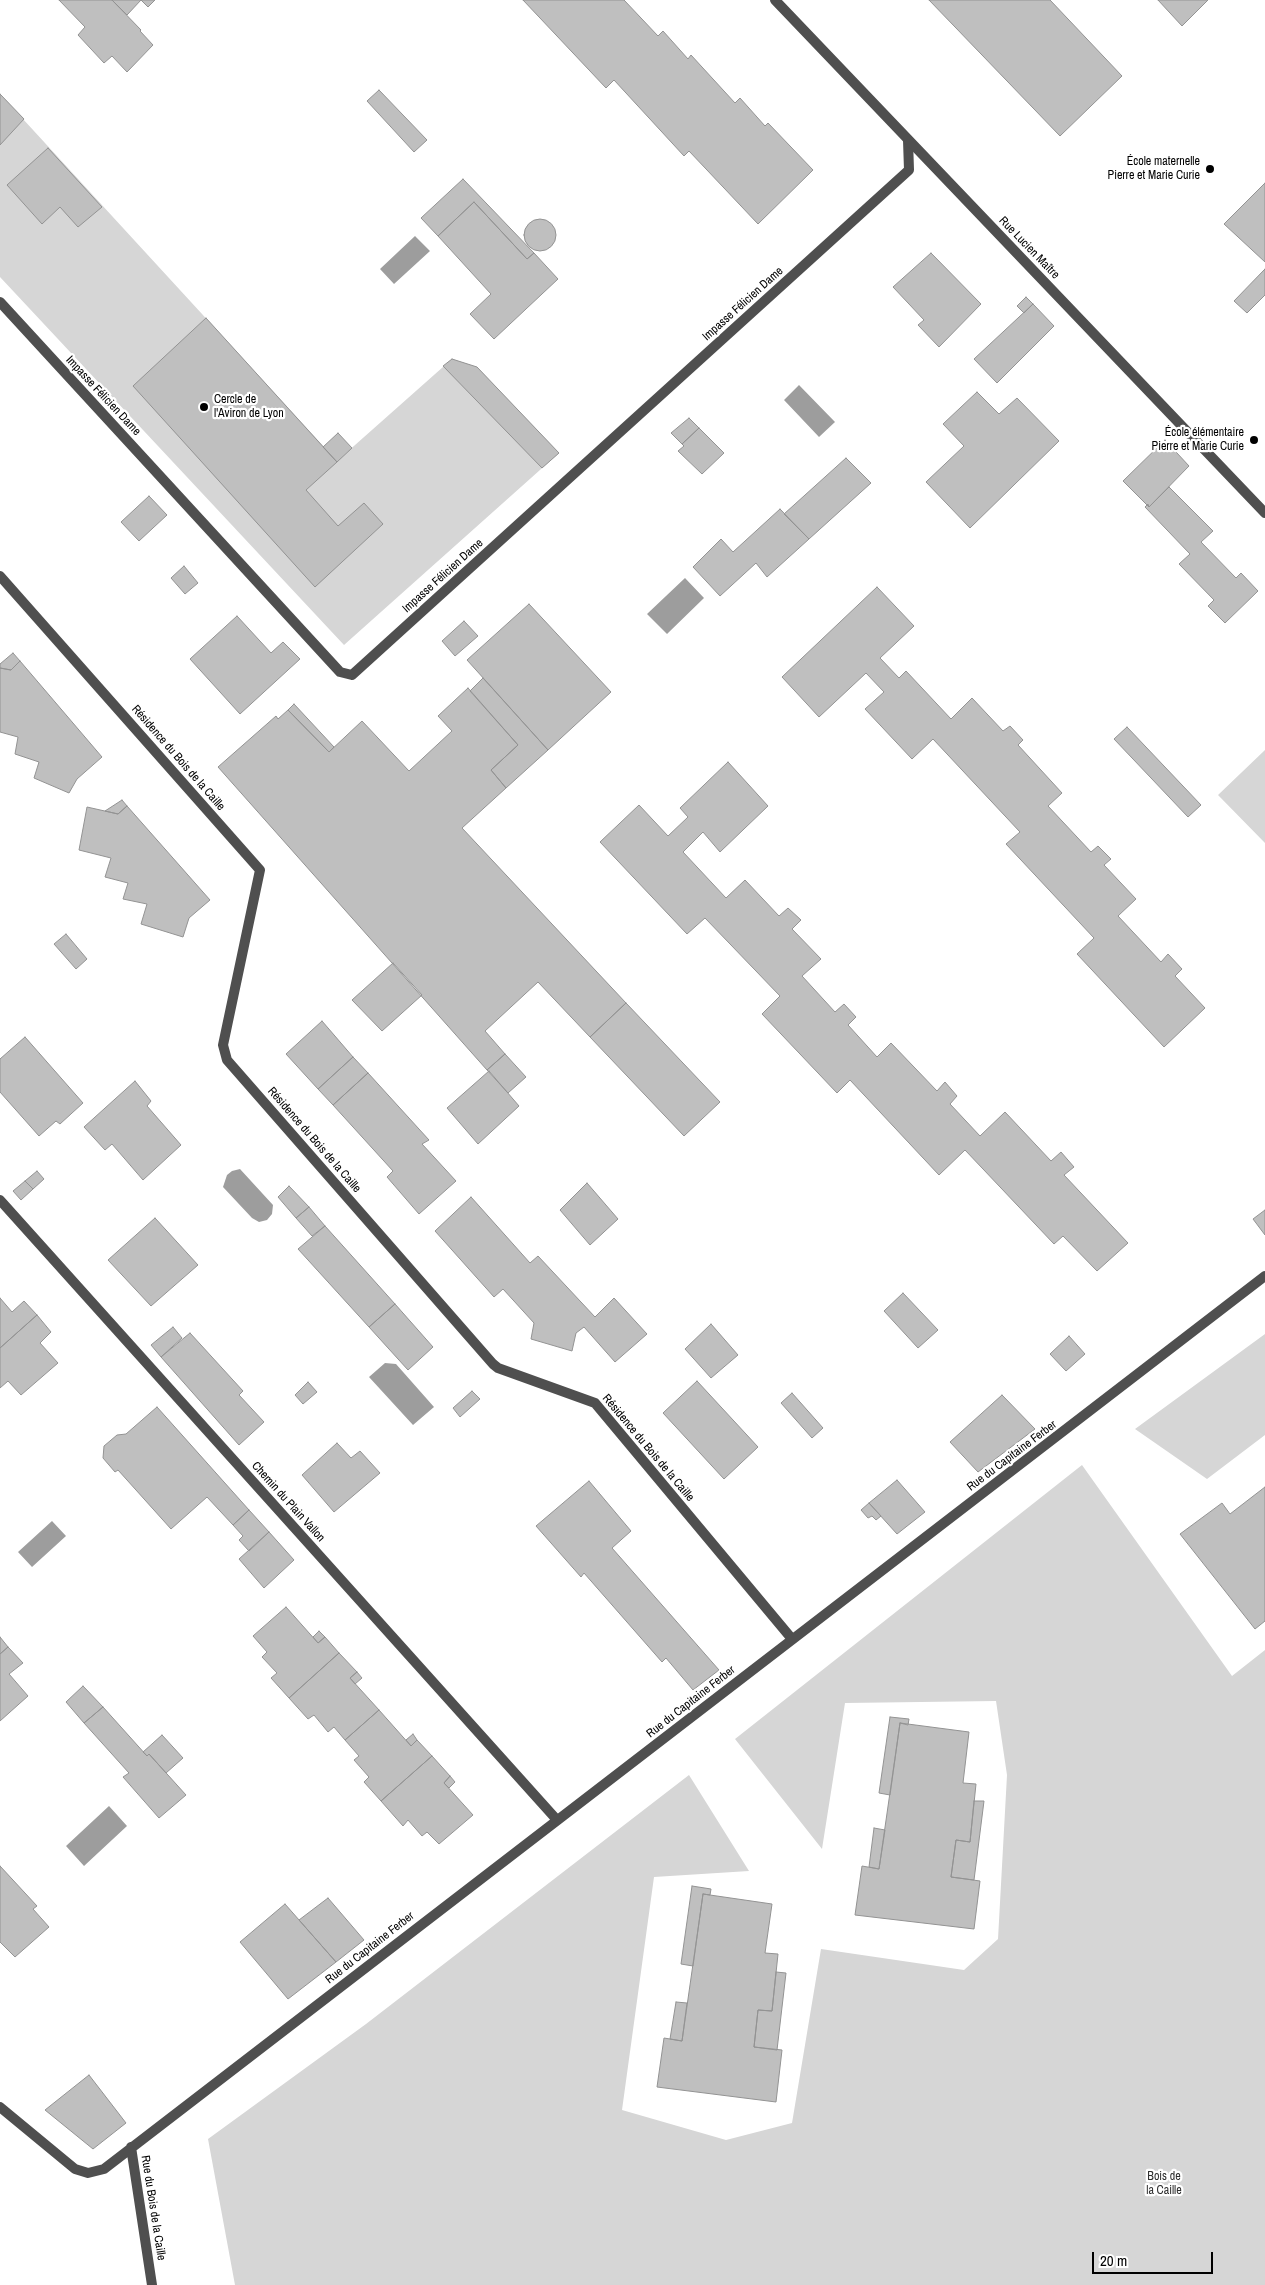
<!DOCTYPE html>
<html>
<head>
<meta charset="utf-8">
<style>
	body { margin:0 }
	#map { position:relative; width:1265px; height:2285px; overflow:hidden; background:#fff; font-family:"Archivo Narrow",sans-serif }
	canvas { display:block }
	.scale { position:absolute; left:1092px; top:2252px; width:121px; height:22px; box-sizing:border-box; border:2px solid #000; border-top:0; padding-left:6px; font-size:15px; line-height:18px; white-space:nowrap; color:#000; -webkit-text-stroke:4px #fff; paint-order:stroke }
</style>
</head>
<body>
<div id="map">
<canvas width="1265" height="2285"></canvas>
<div class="scale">20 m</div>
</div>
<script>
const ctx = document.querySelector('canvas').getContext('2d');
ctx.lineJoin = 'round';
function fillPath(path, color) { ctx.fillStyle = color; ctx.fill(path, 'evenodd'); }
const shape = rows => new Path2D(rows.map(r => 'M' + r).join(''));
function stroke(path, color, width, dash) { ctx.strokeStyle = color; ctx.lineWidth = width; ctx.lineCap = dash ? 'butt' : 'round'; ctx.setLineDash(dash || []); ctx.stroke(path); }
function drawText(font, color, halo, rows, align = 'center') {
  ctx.font = font + ' "Archivo Narrow",sans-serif'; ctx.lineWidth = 4.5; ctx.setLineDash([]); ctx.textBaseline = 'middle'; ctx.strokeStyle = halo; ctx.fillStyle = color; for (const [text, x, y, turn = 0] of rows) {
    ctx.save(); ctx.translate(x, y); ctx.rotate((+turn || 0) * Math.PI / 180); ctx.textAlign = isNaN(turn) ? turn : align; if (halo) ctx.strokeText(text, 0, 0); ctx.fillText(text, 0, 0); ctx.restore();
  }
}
const green = shape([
	[0,94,337,461,452,359,477,367,559,453,344,645,0,277],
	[1265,750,1265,843,1218,795],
	[1265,1334,1265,1435,1207,1479,1135,1429],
	[1082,1465,1232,1676,1265,1650,1265,2285,235,2285,208,2139,366,2024,689,1775,749,1871,654,1877,622,2110,726,2140,792,2123,821,1949,964,1970,998,1939,1007,1775,996,1701,845,1703,822,1849,735,1739]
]);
const water = shape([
	[415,236,430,251,394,284,380,269],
	[799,385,835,422,819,437,784,400],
	[685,578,704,598,667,634,647,614],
	[240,1169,273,1205,272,1214,267,1220,259,1222,252,1218,223,1187,227,1175,232,1171],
	[385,1363,396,1364,434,1407,413,1425,369,1377],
	[52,1521,66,1536,32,1567,18,1552],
	[109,1806,127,1826,84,1866,66,1846]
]);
const building = shape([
	[59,0,112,0,141,30,140,31,153,45,127,72,112,56,104,63,78,35,85,27,59,0],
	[112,0,141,0,127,15,112,0],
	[141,0,155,0,148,7,141,0],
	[523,0,624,0,658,36,663,31,688,59,691,55,735,103,740,98,765,126,768,123,813,170,758,224,689,151,684,156,614,80,606,88,523,0],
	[929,0,1050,0,1122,76,1060,136,929,0],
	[1158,0,1208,0,1182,26,1158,0],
	[379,90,427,140,414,152,367,101,379,90],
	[0,94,24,119,0,145,0,94],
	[48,148,102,207,78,227,60,207,42,224,7,185,48,148],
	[463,179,534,253,527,259,474,202,438,236,421,218,463,179],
	[1265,183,1265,262,1224,224,1265,183],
	[474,202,527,259,534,253,558,279,494,339,470,314,491,294,438,236,474,202],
	'524 235a16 16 0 1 1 32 0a16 16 0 1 1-32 0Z',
	[931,253,981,304,939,347,918,325,924,320,893,287,931,253],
	[1265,269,1265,295,1247,313,1234,301,1265,269],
	[1026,297,1033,304,1024,313,1017,306,1026,297],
	[1033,304,1054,326,997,383,974,359,1033,304],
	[206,318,337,462,306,490,338,526,364,503,383,524,315,587,133,386,206,318],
	[452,359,477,367,559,453,542,468,443,366,452,359],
	[977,392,999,414,1017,398,1059,441,970,528,926,482,964,446,943,424,977,392],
	[689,418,699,428,682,444,671,433,689,418],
	[699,428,724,453,702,474,678,451,684,446,682,444,699,428],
	[338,433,352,448,337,462,323,447,338,433],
	[1165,440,1189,466,1149,507,1123,481,1165,440],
	[846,458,871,483,809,539,784,514,846,458],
	[1169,487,1213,531,1201,542,1236,578,1241,573,1258,591,1225,623,1208,606,1214,600,1179,564,1190,554,1145,507,1148,504,1149,507,1169,487],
	[149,496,167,515,139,541,121,522,149,496],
	[780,509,809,539,767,577,756,563,720,596,693,567,721,539,733,552,780,509],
	[184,566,198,583,185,594,171,578,184,566],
	[877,587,914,626,880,658,899,678,906,671,951,719,972,698,1003,731,1010,726,1023,740,1018,745,1062,793,1048,806,1091,852,1098,846,1111,859,1104,865,1136,899,1118,916,1161,962,1168,954,1182,969,1175,976,1205,1008,1164,1047,1077,954,1094,938,1006,844,1020,832,933,739,912,759,865,709,884,692,866,673,819,717,782,677,877,587],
	[529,604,611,692,548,750,467,660,529,604],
	[237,616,271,653,283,642,300,659,240,714,190,659,237,616],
	[464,621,478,636,455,656,442,641,464,621],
	[13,653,20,661,11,670,0,668,0,664,13,653],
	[20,661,102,757,77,779,69,793,34,778,39,762,15,754,18,737,0,732,0,668,11,670,20,661],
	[483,678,548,750,506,788,491,770,518,745,470,691,483,678],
	[468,688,518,745,491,770,506,788,462,828,626,1003,590,1037,538,982,485,1031,505,1054,487,1070,218,767,276,716,278,719,288,710,329,752,362,721,409,771,452,731,438,716,468,688],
	[294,704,334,747,329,752,288,710,294,704],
	[1127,727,1201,805,1188,817,1114,739,1127,727],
	[728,762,768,806,720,852,703,832,683,852,726,898,745,880,779,916,788,908,801,920,792,929,821,959,802,976,835,1012,844,1004,856,1017,848,1025,877,1057,891,1043,937,1091,945,1082,957,1096,950,1104,980,1136,1005,1112,1051,1161,1061,1152,1074,1167,1064,1175,1128,1243,1097,1271,1063,1236,1054,1244,965,1150,939,1175,850,1080,837,1093,762,1014,780,996,705,918,687,934,600,842,639,805,668,836,688,817,680,808,728,762],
	[122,800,127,806,118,814,105,811,122,800],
	[127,806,210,900,189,918,183,937,141,924,147,904,123,899,128,883,105,877,111,858,79,850,87,807,118,814,127,806],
	[66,934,87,959,76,969,54,944,66,934],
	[393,963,422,995,382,1031,352,1000,393,963],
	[626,1003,720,1102,684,1136,590,1037,626,1003],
	[322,1021,353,1057,318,1089,286,1054,322,1021],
	[25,1037,83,1103,60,1124,56,1121,39,1136,0,1092,0,1059,25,1037],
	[505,1054,526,1077,508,1093,487,1070,505,1054],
	[353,1057,368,1073,333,1105,318,1089,353,1057],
	[489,1071,519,1106,478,1144,447,1108,489,1071],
	[368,1073,429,1140,422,1144,456,1181,419,1214,387,1177,393,1171,333,1105,368,1073],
	[135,1081,151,1101,147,1106,181,1145,143,1180,112,1144,105,1150,84,1127,135,1081],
	[37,1171,44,1179,33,1189,25,1181,37,1171],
	[25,1181,33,1189,21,1200,13,1191,25,1181],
	[587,1183,618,1219,590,1245,560,1210,587,1183],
	[289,1186,309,1207,296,1218,278,1197,289,1186],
	[471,1197,530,1263,538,1256,595,1317,614,1298,647,1334,615,1362,584,1327,576,1333,572,1351,531,1339,534,1323,503,1289,494,1297,435,1231,471,1197],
	[309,1207,325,1226,312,1236,296,1218,309,1207],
	[1265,1210,1265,1235,1253,1219,1265,1210],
	[155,1218,198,1265,151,1306,108,1260,155,1218],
	[325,1226,395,1304,369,1327,298,1249,325,1226],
	[903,1293,938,1330,918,1348,884,1311,903,1293],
	[0,1298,12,1312,24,1301,37,1315,0,1348,0,1298],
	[395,1304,433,1347,408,1370,369,1327,395,1304],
	[37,1315,51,1332,40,1343,58,1363,21,1395,8,1381,0,1388,0,1348,37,1315],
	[711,1324,738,1355,711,1378,685,1349,711,1324],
	[173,1327,182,1338,161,1357,151,1345,173,1327],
	[190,1333,243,1391,239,1395,264,1422,239,1445,161,1357,190,1333],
	[1069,1336,1085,1354,1066,1371,1050,1354,1069,1336],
	[697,1381,758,1447,724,1479,663,1413,697,1381],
	[308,1382,317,1392,303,1404,295,1395,308,1382],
	[472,1391,480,1399,460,1417,453,1408,472,1391],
	[792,1393,823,1428,812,1438,781,1403,792,1393],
	[1002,1395,1035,1429,978,1472,950,1442,1002,1395],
	[157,1407,249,1510,233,1525,207,1497,171,1529,118,1470,115,1472,103,1458,104,1446,117,1435,126,1434,157,1407],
	[337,1443,351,1458,360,1451,380,1473,334,1512,302,1475,337,1443],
	[897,1480,925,1512,897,1534,869,1503,897,1480],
	[589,1481,631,1531,612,1548,719,1670,693,1690,666,1658,662,1662,584,1573,581,1577,536,1526,589,1481],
	[1265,1487,1265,1621,1255,1629,1180,1534,1222,1503,1230,1514,1265,1487],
	[869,1503,881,1516,876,1520,872,1516,868,1518,861,1510,869,1503],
	[249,1510,269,1532,249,1551,239,1540,243,1536,233,1525,249,1510],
	[269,1532,294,1560,264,1588,239,1559,269,1532],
	[286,1607,318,1643,325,1637,339,1653,289,1698,271,1678,277,1673,262,1657,267,1652,253,1636,286,1607],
	[319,1631,325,1637,318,1643,313,1637,319,1631],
	[0,1637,8,1647,0,1654,0,1637],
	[8,1647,23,1663,9,1674,28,1696,0,1721,0,1654,8,1647],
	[339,1653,357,1672,350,1678,379,1710,345,1740,334,1727,328,1732,314,1715,308,1719,289,1698,339,1653],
	[357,1672,362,1678,355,1684,350,1678,357,1672],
	[83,1686,103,1707,84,1723,66,1702,83,1686],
	[103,1707,147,1756,149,1754,186,1795,159,1818,123,1777,129,1773,84,1723,103,1707],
	[379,1710,411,1746,417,1740,432,1756,381,1801,364,1782,369,1777,354,1760,359,1756,345,1740,379,1710],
	[890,1717,909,1719,908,1725,900,1723,890,1795,879,1793,890,1717],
	[900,1723,969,1732,963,1783,976,1784,970,1842,956,1840,951,1877,980,1881,974,1929,855,1915,862,1866,879,1869,900,1723],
	[413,1734,417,1740,411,1746,406,1740,413,1734],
	[162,1735,183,1758,166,1773,149,1754,147,1756,143,1752,162,1735],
	[432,1756,450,1776,444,1783,473,1815,439,1844,427,1832,422,1836,408,1820,403,1826,381,1801,432,1756],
	[450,1776,455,1782,449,1788,444,1783,450,1776],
	[974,1801,984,1801,974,1880,951,1877,956,1840,970,1842,974,1801],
	[874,1828,885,1830,879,1869,869,1867,874,1828],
	[0,1866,37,1906,33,1909,49,1927,15,1957,0,1942,0,1866],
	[692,1886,711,1889,710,1895,703,1894,693,1966,681,1964,692,1886],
	[703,1894,772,1904,765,1953,778,1954,772,2011,758,2010,754,2047,782,2050,776,2102,657,2087,664,2038,682,2041,703,1894],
	[328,1898,364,1940,336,1962,299,1920,328,1898],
	[285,1904,336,1962,288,1999,240,1942,285,1904],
	[776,1972,786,1973,777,2050,754,2047,758,2010,772,2011,776,1972],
	[676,2002,687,2003,682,2041,670,2039,676,2002],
	[89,2075,126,2123,93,2149,45,2110,89,2075]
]);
const service = shape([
	[0,302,340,672,352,675,909,170,908,140],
	[0,576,260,870,223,1045,227,1060,493,1364,498,1368,595,1403,792,1639]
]);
const minor = shape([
	[775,0,1265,513],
	[0,1200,557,1820],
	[0,2107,75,2169,88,2173,104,2169,1265,1276],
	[131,2147,152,2285]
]);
const markers = [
	[1210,169,5,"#000"],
	[204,407,5,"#000"],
	[1254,440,5,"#000"]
];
const poiNames = [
	["École maternelle",1200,162],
	["Pierre et Marie Curie",1200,176],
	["Cercle de",214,400,"left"],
	["l'Aviron de Lyon",214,414,"left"],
	["École élémentaire",1244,433],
	["Pierre et Marie Curie",1244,447]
];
const streetNames = [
	["Rue Lucien Maître",1029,248,46],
	["Impasse Félicien Dame",743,304,-42],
	["Impasse Félicien Dame",103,396,47],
	["Impasse Félicien Dame",443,576,-42],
	["Résidence du Bois de la Caille",178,758,49],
	["Résidence du Bois de la Caille",314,1140,49],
	["Résidence du Bois de la Caille",648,1448,50],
	["Rue du Capitaine Ferber",1012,1456,-37],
	["Chemin du Plain Vallon",288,1502,48],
	["Rue du Capitaine Ferber",691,1702,-38],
	["Rue du Capitaine Ferber",370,1948,-38],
	["Rue du Bois de la Caille",153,2208,81]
];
const parkNames = [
	["Bois de",1164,2177],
	["la Caille",1164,2191]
];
fillPath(green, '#d6d6d6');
fillPath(water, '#9d9d9d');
fillPath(building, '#bfbfbf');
stroke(building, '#939393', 1);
stroke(service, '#4f4f4f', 10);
stroke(minor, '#4f4f4f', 10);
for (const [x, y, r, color] of markers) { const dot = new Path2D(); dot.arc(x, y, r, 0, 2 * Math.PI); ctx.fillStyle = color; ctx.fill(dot); stroke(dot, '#fff', 2); }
drawText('12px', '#000', '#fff', poiNames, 'right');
drawText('12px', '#000', '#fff', streetNames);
drawText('12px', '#2d2d2d', '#fff', parkNames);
</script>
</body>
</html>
